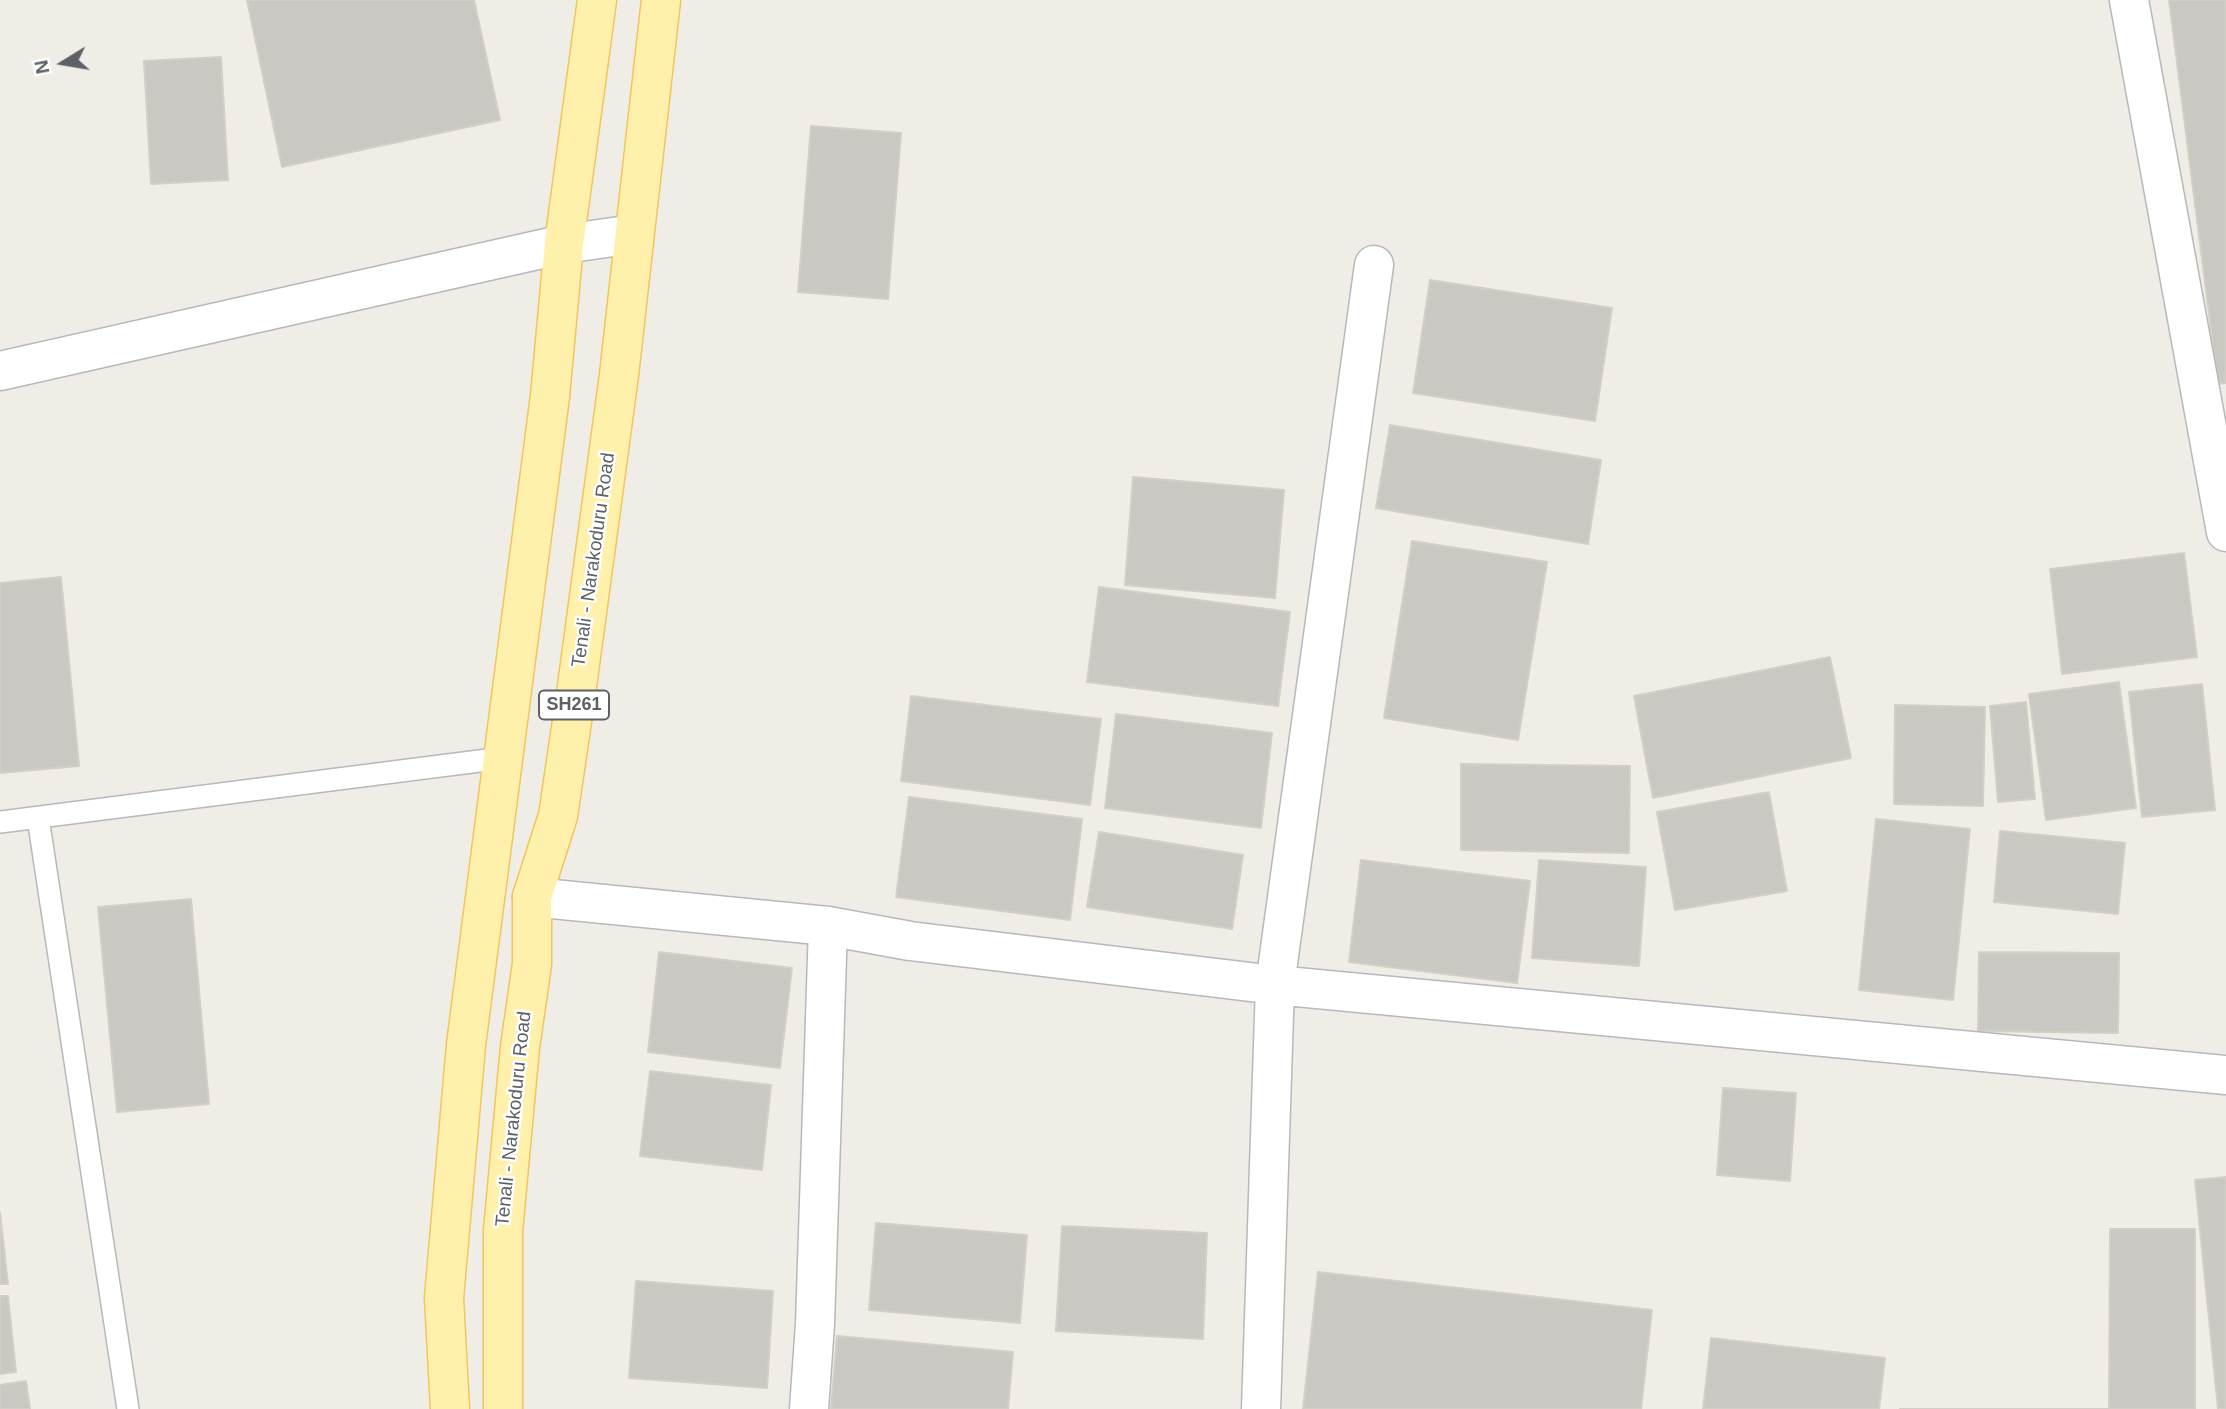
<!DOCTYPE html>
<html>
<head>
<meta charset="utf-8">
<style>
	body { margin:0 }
	#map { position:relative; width:2226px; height:1409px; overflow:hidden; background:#efede5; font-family:Arial,sans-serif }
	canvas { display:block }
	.north { position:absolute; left:28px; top:28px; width:70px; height:70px; -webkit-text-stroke:5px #fff; paint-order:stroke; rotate:259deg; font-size:19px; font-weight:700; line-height:28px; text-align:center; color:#5d6166 }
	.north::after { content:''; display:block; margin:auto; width:24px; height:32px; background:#5d6166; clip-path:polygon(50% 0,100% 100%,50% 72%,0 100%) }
</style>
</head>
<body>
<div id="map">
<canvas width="2226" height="1409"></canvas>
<div class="north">N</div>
</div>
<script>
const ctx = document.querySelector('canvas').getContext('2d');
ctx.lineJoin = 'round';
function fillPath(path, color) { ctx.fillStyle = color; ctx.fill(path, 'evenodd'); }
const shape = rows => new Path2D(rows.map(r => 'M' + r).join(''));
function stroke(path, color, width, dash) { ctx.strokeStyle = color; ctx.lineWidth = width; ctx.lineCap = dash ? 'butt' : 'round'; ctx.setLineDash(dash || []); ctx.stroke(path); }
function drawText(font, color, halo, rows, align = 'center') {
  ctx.font = font + ' Arial,sans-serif'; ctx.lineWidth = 5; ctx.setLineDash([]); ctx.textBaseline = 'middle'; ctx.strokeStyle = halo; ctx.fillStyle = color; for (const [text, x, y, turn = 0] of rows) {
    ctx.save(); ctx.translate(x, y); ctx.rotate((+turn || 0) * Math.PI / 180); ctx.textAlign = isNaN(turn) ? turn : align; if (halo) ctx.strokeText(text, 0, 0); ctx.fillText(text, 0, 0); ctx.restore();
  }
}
const building = shape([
	[247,0,474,0,500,120,282,167,247,0],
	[2169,0,2226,0,2226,383,2218,384,2169,0],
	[221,57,228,180,151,184,144,61,221,57],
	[811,126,901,133,888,299,798,292,811,126],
	[1430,280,1612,308,1595,421,1413,393,1430,280],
	[1390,425,1601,460,1588,544,1376,508,1390,425],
	[1133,477,1284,490,1275,598,1125,585,1133,477],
	[1412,541,1547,562,1518,740,1384,718,1412,541],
	[2184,553,2197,657,2062,674,2050,569,2184,553],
	[61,577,79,766,0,773,0,583,61,577],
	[1099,587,1290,612,1278,706,1087,682,1099,587],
	[1830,657,1851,758,1653,798,1634,696,1830,657],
	[2119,682,2136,808,2046,820,2029,694,2119,682],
	[2202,684,2215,810,2142,817,2129,692,2202,684],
	[911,696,1101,719,1090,805,901,781,911,696],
	[2026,702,2035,799,1998,802,1990,706,2026,702],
	[1895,705,1985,707,1983,806,1894,804,1895,705],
	[1116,714,1272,733,1261,828,1105,808,1116,714],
	[1461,764,1630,766,1629,853,1461,850,1461,764],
	[1769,792,1787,891,1675,910,1657,812,1769,792],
	[909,797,1082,819,1070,920,896,897,909,797],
	[1876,819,1970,829,1953,1000,1859,990,1876,819],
	[2000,831,2125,843,2118,914,1994,902,2000,831],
	[1099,832,1243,855,1232,929,1087,907,1099,832],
	[1361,860,1530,881,1517,983,1349,962,1361,860],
	[1539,860,1646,867,1639,966,1532,958,1539,860],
	[191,899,209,1104,117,1112,98,907,191,899],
	[659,952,792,968,780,1068,648,1052,659,952],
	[1979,952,2119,953,2118,1033,1978,1031,1979,952],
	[650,1071,771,1085,762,1170,640,1156,650,1071],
	[1723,1088,1796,1093,1790,1181,1717,1175,1723,1088],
	[2226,1177,2226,1409,2218,1409,2195,1180,2226,1177],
	[0,1213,8,1284,0,1284,0,1213],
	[876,1223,1027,1235,1020,1323,869,1310,876,1223],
	[1062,1226,1207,1233,1203,1339,1056,1331,1062,1226],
	[2110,1229,2195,1229,2195,1409,1900,1409,2109,1409,2110,1229],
	[1318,1272,1652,1310,1641,1409,1303,1409,1318,1272],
	[636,1281,773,1291,767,1388,629,1378,636,1281],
	[0,1296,8,1296,16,1372,0,1374,0,1296],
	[837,1336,1013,1352,1008,1409,831,1409,837,1336],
	[1711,1338,1885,1358,1879,1409,1703,1409,1711,1338],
	[26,1381,30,1409,0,1409,0,1385,26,1381]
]);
const service = shape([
	[38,818,128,1409],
	[0,822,503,758]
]);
const minor = shape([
	[2129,0,2226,532],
	[0,371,564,244,634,234],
	[532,897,828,926,910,941,1275,985,2226,1075],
	[809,1409,815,1324,828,926],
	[1261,1409,1275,985,1374,265]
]);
const primary = shape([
	[450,1409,444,1298,466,1045,550,396,564,244,597,0],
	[503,1409,503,1231,520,1047,532,964,532,897,558,816,575,701,619,375,661,0]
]);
const shields = [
	[574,705,70]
];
const shieldNames = [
	["SH261",574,705]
];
const streetNames = [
	["Tenali - Narakoduru Road",594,560,-82],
	["Tenali - Narakoduru Road",514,1119,-84]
];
fillPath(building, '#cac8c3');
stroke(building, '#d4cfc4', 2);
stroke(service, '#b6b8bc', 24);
stroke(minor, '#b6b8bc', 41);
stroke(primary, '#f1c65d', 41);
stroke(service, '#fff', 21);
stroke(minor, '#fff', 38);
stroke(primary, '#fff0ab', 38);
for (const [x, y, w] of shields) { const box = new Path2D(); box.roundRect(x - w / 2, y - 14.5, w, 29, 5); ctx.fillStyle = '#fff'; ctx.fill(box); stroke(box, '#5d6166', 2); }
drawText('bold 18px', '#5d6166', null, shieldNames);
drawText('19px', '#5d6166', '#fff', streetNames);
</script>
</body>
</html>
